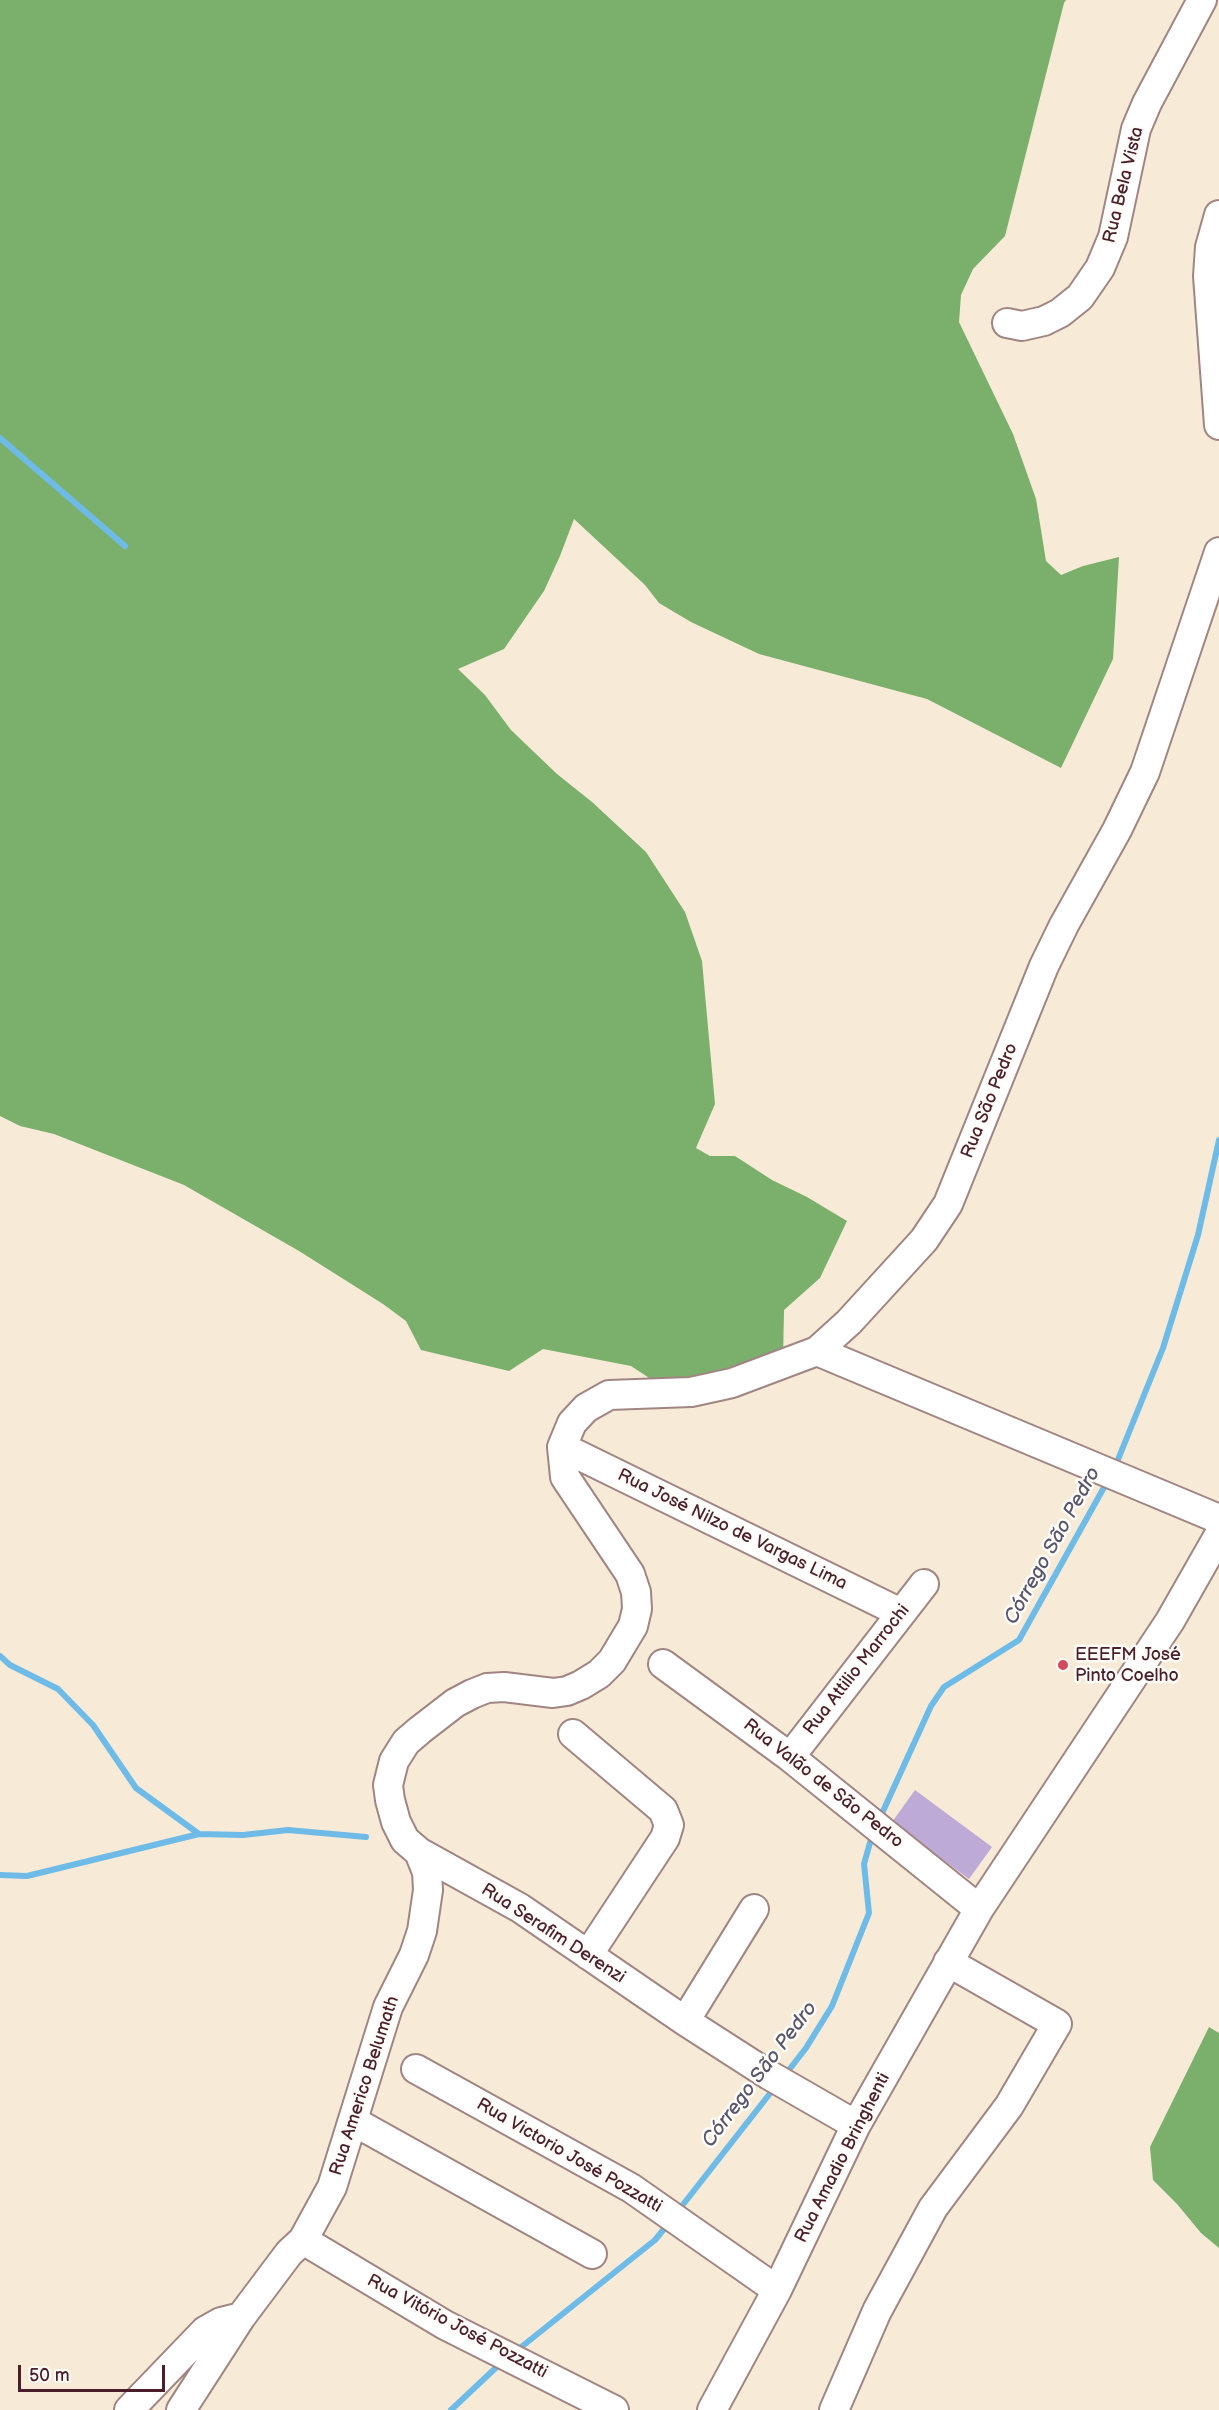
<!DOCTYPE html>
<html>
<head>
<meta charset="utf-8">
<style>
	body { margin:0 }
	#map { position:relative; width:1219px; height:2410px; overflow:hidden; background:#f7ebd8; font-family:"Balsamiq Sans",sans-serif }
	canvas { display:block }
	.scale { position:absolute; left:18px; top:2365px; width:147px; height:27px; box-sizing:border-box; border:3px solid #4a1f2b; border-top:0; padding-left:8px; font-size:18px; line-height:21px; white-space:nowrap; color:#4a1f2b; -webkit-text-stroke:4px #fdfcf7; paint-order:stroke }
</style>
</head>
<body>
<div id="map">
<canvas width="1219" height="2410"></canvas>
<div class="scale">50 m</div>
</div>
<script>
const ctx = document.querySelector('canvas').getContext('2d');
ctx.lineJoin = 'round';
function fillPath(path, color) { ctx.fillStyle = color; ctx.fill(path, 'evenodd'); }
const shape = rows => new Path2D(rows.map(r => 'M' + r).join(''));
function stroke(path, color, width, dash) { ctx.strokeStyle = color; ctx.lineWidth = width; ctx.lineCap = dash ? 'butt' : 'round'; ctx.setLineDash(dash || []); ctx.stroke(path); }
function drawText(font, color, halo, rows, align = 'center') {
  ctx.font = font + ' "Balsamiq Sans",sans-serif'; ctx.lineWidth = 5; ctx.setLineDash([]); ctx.textBaseline = 'middle'; ctx.strokeStyle = halo; ctx.fillStyle = color; for (const [text, x, y, turn = 0] of rows) {
    ctx.save(); ctx.translate(x, y); ctx.rotate((+turn || 0) * Math.PI / 180); ctx.textAlign = isNaN(turn) ? turn : align; if (halo) ctx.strokeText(text, 0, 0); ctx.fillText(text, 0, 0); ctx.restore();
  }
}
const forest = shape([
	[0,0,1066,0,1064,3,1005,236,973,269,961,295,959,322,1013,434,1036,499,1046,561,1061,575,1083,566,1119,557,1113,659,1061,768,927,699,759,654,691,622,659,603,645,585,574,519,560,556,544,591,504,649,458,669,485,695,511,730,557,774,592,802,646,852,685,912,702,961,715,1104,696,1148,710,1156,735,1156,772,1180,807,1197,847,1221,820,1278,784,1310,783,1361,669,1391,631,1366,543,1349,509,1371,421,1350,406,1321,383,1304,299,1251,184,1185,54,1134,20,1126,0,1116],
	[1209,2027,1219,2033,1219,2248,1201,2233,1177,2204,1153,2180,1150,2147]
]);
const stream = shape([
	[0,438,125,546],
	[1115,1467,1163,1348,1198,1235,1219,1140],
	[0,1656,10,1665,58,1689,93,1725,136,1788,199,1834],
	[879,1820,931,1706,944,1687,1019,1640,1107,1482],
	[0,1875,27,1876,199,1834,243,1835,288,1830,366,1837],
	[785,2075,806,2048,832,2006,869,1913,864,1864,873,1832],
	[678,2211,775,2087],
	[515,2352,655,2240,668,2224],
	[451,2410,502,2362]
]);
const building = shape([
	[915,1790,992,1847,969,1879,892,1822]
]);
const minor = shape([
	[1219,215,1210,247,1208,276,1219,425],
	[1007,323,1022,326,1044,321,1060,313,1080,297,1100,268,1113,237,1136,129,1147,103,1202,0],
	[817,1351,1219,1519],
	[562,1447,901,1613],
	[663,1664,790,1757,979,1909],
	[573,1734,663,1810,669,1825,665,1838,588,1955],
	[790,1757,924,1584],
	[419,1852,520,1908,685,2021,769,2075,856,2125],
	[685,2021,754,1909],
	[416,2069,631,2188,777,2290],
	[353,2121,592,2254],
	[303,2240,445,2325,614,2410],
	[129,2410,205,2331,221,2322,241,2317],
	[181,2410,241,2317,289,2253,303,2240,332,2187,388,2007,414,1955,422,1931,428,1890,427,1872,419,1852,405,1840,396,1822,390,1800,388,1785,394,1761,406,1742,420,1730,455,1703,472,1694,487,1688,504,1687,553,1693,567,1691,581,1685,599,1674,612,1661,633,1626,637,1609,636,1592,630,1574,565,1477,562,1447,572,1423,586,1408,609,1395,691,1392,732,1383,817,1351,849,1322,924,1240,948,1204,1044,966,1064,925,1117,830,1145,772,1219,552],
	[712,2410,777,2290,856,2125,979,1909,1170,1621,1219,1535],
	[834,2410,877,2311,933,2208,1009,2106,1057,2024,948,1962]
]);
const markers = [
	[1063,1665,6,"#d1495b"]
];
const streetNames = [
	["Rua Bela Vista",1124,185,-76],
	["Rua São Pedro",990,1101,-68],
	["Rua José Nilzo de Vargas Lima",732,1530,26],
	["Rua Attilio Marrochi",857,1670,-52],
	["Rua Valão de São Pedro",823,1784,38],
	["Rua Serafim Derenzi",553,1934,33],
	["Rua Americo Belumath",365,2086,-72],
	["Rua Victorio José Pozzatti",569,2156,30],
	["Rua Amadio Bringhenti",843,2158,-63],
	["Rua Vitório José Pozzatti",457,2327,28]
];
const poiNames = [
	["EEEFM José",1075,1655],
	["Pinto Coelho",1075,1676]
];
const waterNames = [
	["Córrego São Pedro",1053,1546,-61],
	["Córrego São Pedro",760,2075,-53]
];
fillPath(forest, '#7ab06c');
stroke(stream, '#6ebbe8', 6);
fillPath(building, '#beaad6');
stroke(minor, '#a08582', 32);
stroke(minor, '#fff', 28);
for (const [x, y, r, color] of markers) { const dot = new Path2D(); dot.arc(x, y, r, 0, 2 * Math.PI); ctx.fillStyle = color; ctx.fill(dot); stroke(dot, '#fdfcf7', 2); }
drawText('18px', '#4a1f2b', '#fdfcf7', streetNames);
drawText('18px', '#4a1f2b', '#fdfcf7', poiNames, 'left');
drawText('italic 20px', '#57566d', '#fdfcf7', waterNames);
</script>
</body>
</html>
